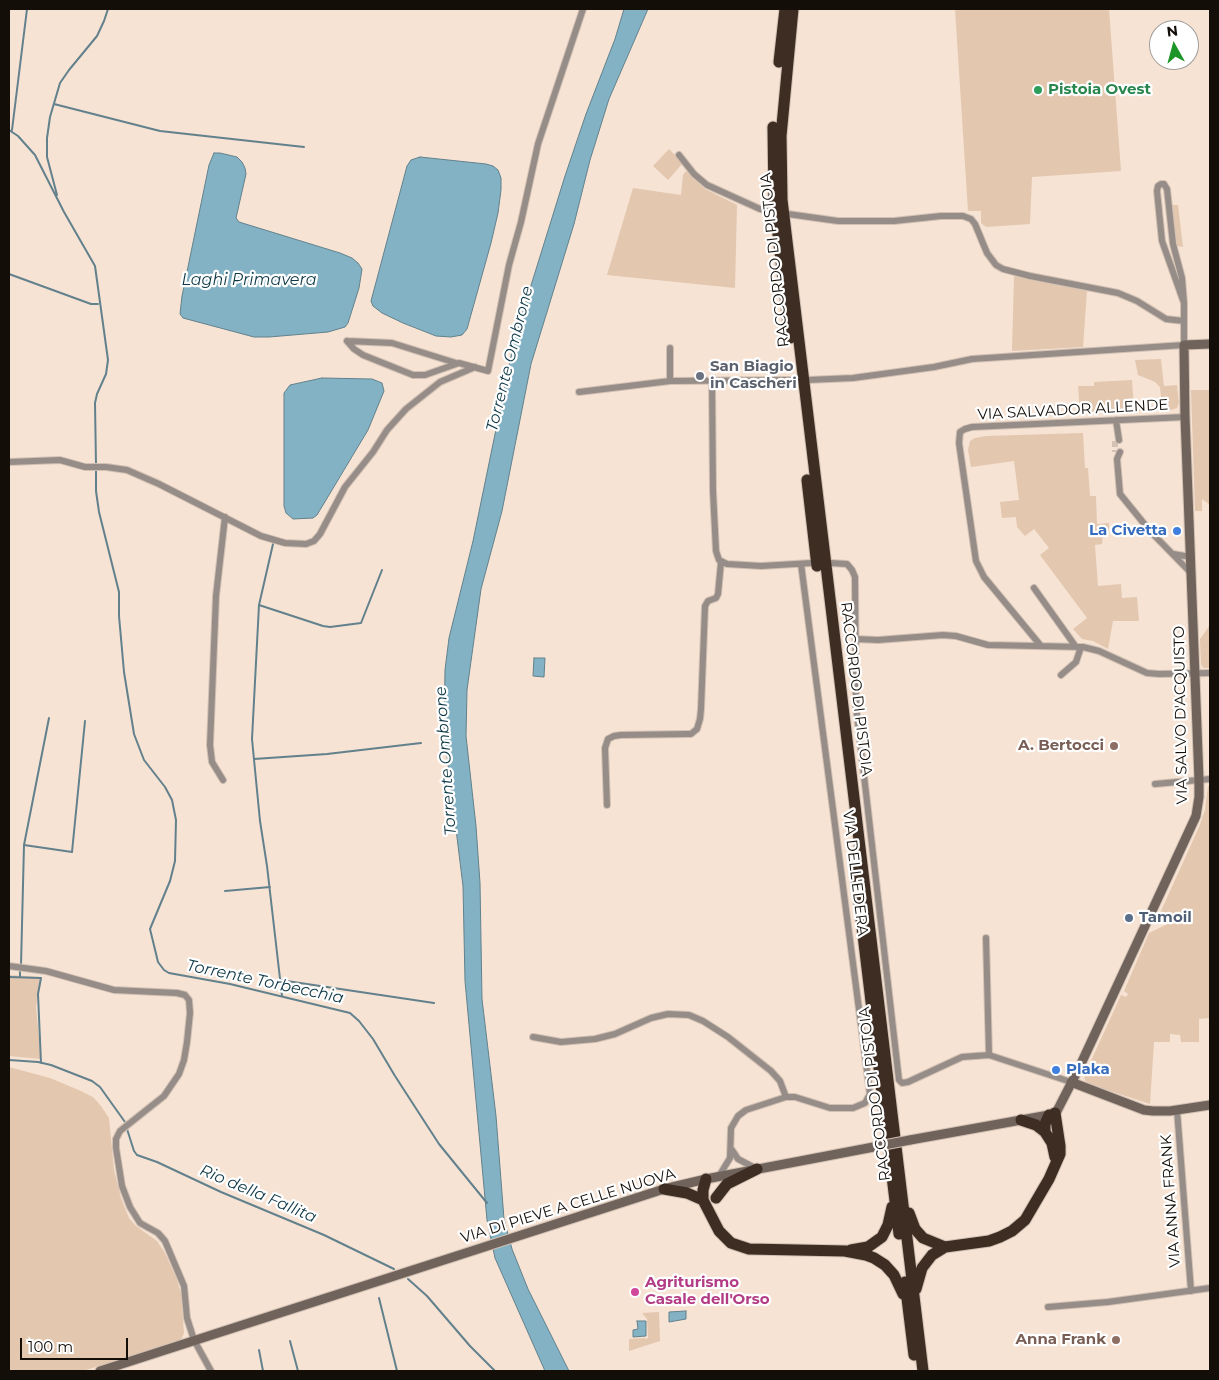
<!DOCTYPE html>
<html>
<head>
<meta charset="utf-8">
<style>
	body { margin:0 }
	#map { position:relative; width:1219px; height:1380px; overflow:hidden; background:#f6e3d4; font-family:Montserrat,sans-serif }
	canvas { display:block }
	.frame { position:absolute; inset:0; border:10px solid #140e08; pointer-events:none }
	.north { position:absolute; left:1149px; top:20px; width:50px; height:50px; box-sizing:border-box; background:#fff; border:1px solid #a19f9c; border-radius:50%; rotate:353deg; font-size:14px; font-weight:700; line-height:20px; text-align:center; color:#140e08 }
	.north::after { content:''; display:block; margin:auto; width:18px; height:22px; background:#1e9627; clip-path:polygon(50% 0,100% 100%,50% 72%,0 100%) }
	.scale { position:absolute; left:20px; top:1338px; width:108px; height:22px; box-sizing:border-box; border:2px solid #140e08; border-top:0; padding-left:6px; font-size:15px; line-height:18px; white-space:nowrap; color:#140e08; -webkit-text-stroke:4px #fff; paint-order:stroke }
</style>
</head>
<body>
<div id="map">
<canvas width="1219" height="1380"></canvas>
<div class="frame"></div>
<div class="north">N</div>
<div class="scale">100 m</div>
</div>
<script>
const ctx = document.querySelector('canvas').getContext('2d');
ctx.lineJoin = 'round';
function fillPath(path, color) { ctx.fillStyle = color; ctx.fill(path, 'evenodd'); }
const shape = rows => new Path2D(rows.map(r => 'M' + r).join(''));
function stroke(path, color, width, dash) { ctx.strokeStyle = color; ctx.lineWidth = width; ctx.lineCap = dash ? 'butt' : 'round'; ctx.setLineDash(dash || []); ctx.stroke(path); }
function drawText(font, color, halo, rows, align = 'center') {
  ctx.font = font + ' Montserrat,sans-serif'; ctx.lineWidth = 4.5; ctx.setLineDash([]); ctx.textBaseline = 'middle'; ctx.strokeStyle = halo; ctx.fillStyle = color; for (const [text, x, y, turn = 0] of rows) {
    ctx.save(); ctx.translate(x, y); ctx.rotate((+turn || 0) * Math.PI / 180); ctx.textAlign = isNaN(turn) ? turn : align; if (halo) ctx.strokeText(text, 0, 0); ctx.fillText(text, 0, 0); ctx.restore();
  }
}
const green = shape([
	[955,9,1109,9,1121,171,1032,177,1030,224,986,227,981,223,981,211,968,211],
	[669,149,683,163,668,180,653,166],
	[686,171,705,189,737,205,735,288,607,275,633,188,681,195,683,175],
	[1172,205,1178,205,1183,247,1177,246],
	[1014,276,1087,291,1083,347,1012,351],
	[1161,359,1164,386,1177,385,1179,403,1177,408,1171,410,1080,413,1078,386,1094,386,1094,382,1132,380,1134,408,1162,406,1160,387,1155,382,1138,375,1135,360],
	[1191,390,1210,390,1210,505,1202,499,1202,511,1195,511],
	[1083,433,1085,468,1088,468,1090,496,1096,496,1097,524,1109,523,1109,531,1103,531,1102,544,1095,545,1098,586,1121,584,1122,598,1137,597,1139,621,1113,621,1108,649,1093,641,1082,639,1073,629,1087,618,1040,555,1049,548,1034,529,1025,536,1017,527,1016,517,1002,518,1000,502,1019,500,1014,461,971,467,968,450,970,441,975,438,986,436],
	[1210,625,1210,668,1204,668,1201,665,1200,639],
	[1208,786,1210,786,1210,1018,1199,1019,1199,1042,1181,1042,1180,1035,1170,1034,1170,1042,1154,1042,1150,1104,1086,1083,1084,1076,1121,995,1126,997,1128,994,1124,991,1149,933,1186,915,1186,912,1159,923,1156,922,1199,827,1205,810],
	[9,975,41,977,36,1007,41,1059,9,1056],
	[9,1067,50,1078,81,1091,93,1097,101,1106,109,1118,114,1170,121,1198,129,1218,136,1226,157,1241,165,1253,177,1279,181,1294,184,1333,181,1340,83,1371,9,1371],
	[659,1312,660,1341,629,1351,629,1339,644,1338,647,1339,648,1337,647,1319,642,1313]
]);
const water = shape([
	[624,9,648,9,609,99,590,160,574,224,531,364,502,511,481,589,467,690,466,736,476,826,480,883,482,999,496,1116,504,1219,512,1249,528,1289,569,1371,545,1371,495,1258,487,1220,465,981,463,886,444,732,445,670,449,638,473,541,515,337,565,176,586,114,615,39,624,9],
	[214,153,220,153,237,157,242,162,245,168,246,174,236,218,239,222,340,253,352,258,358,263,362,269,359,288,348,323,345,327,328,332,269,337,254,337,183,318,180,314,182,296,209,165,214,153],
	[420,157,486,164,493,166,498,170,501,178,501,190,498,213,491,243,467,329,462,335,451,337,436,336,403,323,382,313,373,306,371,301,407,166,411,160,420,157],
	[322,378,372,379,382,383,384,391,368,430,317,515,313,518,293,519,286,513,284,506,284,393,290,385,322,378],
	[534,658,545,658,544,677,533,676,534,658],
	[686,1311,686,1319,669,1322,669,1312,686,1311],
	[637,1321,646,1321,646,1336,633,1337,633,1330,638,1329,637,1321]
]);
const stream = shape([
	[54,104,160,131,304,147],
	[9,130,18,136,35,155,64,212,95,266,108,360,106,374,97,394,95,403,96,465],
	[12,130,27,9],
	[57,195,47,157,47,138,50,117,60,83,69,70,97,36,104,21,108,9],
	[9,274,91,304,98,304],
	[96,470,96,491,99,512,119,592,119,616,124,672,134,734,144,760,165,787,172,800,176,820,175,861,170,881,150,929,158,962,164,970,169,973,230,984,350,1013,359,1021,373,1039,395,1076,439,1144,487,1203],
	[273,544,259,605,252,739,260,821,267,866,282,996],
	[259,605,323,626,330,627,361,623,382,570],
	[254,759,327,754,421,743],
	[24,845,72,852,85,721],
	[225,891,270,887],
	[21,965,24,845,49,718],
	[9,977,41,978,38,994,41,1063],
	[20,977,20,970],
	[280,980,434,1003],
	[9,1060,38,1062,51,1065,92,1081,100,1087,125,1122],
	[127,1129,134,1151,137,1155,157,1162,221,1192,324,1235,394,1269],
	[408,1279,427,1296,470,1346,495,1371],
	[379,1298,397,1371],
	[290,1341,298,1371],
	[259,1350,263,1371]
]);
const streetTunnel = shape([
	[1115,441,1115,452]
]);
const street = shape([
	[679,155,694,174,707,185,760,209,771,212],
	[788,214,838,221,894,221,941,216,963,216,971,219,975,224,987,253,996,265,1003,269,1030,276,1118,293,1137,301,1166,319,1184,321],
	[347,341,354,349,363,355,413,375,425,375,459,363,488,371,509,265,521,222,538,144,583,9],
	[347,341,392,343,456,363],
	[807,380,853,378,934,367,972,359,1184,345,1184,303,1182,278,1173,244,1167,189,1164,184,1161,184,1158,186,1157,191,1162,241,1184,303],
	[670,381,670,348],
	[712,381,713,491,716,551,719,560,727,564,761,566,812,563],
	[579,392,670,381,790,380],
	[1116,420,1119,440],
	[1120,452,1117,459,1120,494,1150,531,1191,573],
	[9,462,60,460,85,467,106,467,127,470,159,484,261,536,285,543,306,544,314,541,320,534,345,487,373,452,387,430,406,409,440,382,475,367],
	[1173,554,1191,557],
	[830,563,847,564,852,570,855,577,856,706,899,1080,902,1083,908,1082,962,1057,989,1055,1071,1082],
	[1034,588,1076,647],
	[856,639,878,640,943,635,956,636,988,645,1083,647,1099,651,1147,673,1159,674,1210,673],
	[1041,646,984,577,976,561,959,443,960,432,965,429,972,427,1185,417],
	[1061,675,1076,662,1081,647],
	[223,780,212,762,210,745,216,596,225,517],
	[1155,784,1210,779],
	[607,805,605,748,608,739,614,736,621,735,687,734,691,734,697,729,700,719,701,709,705,606,708,601,716,598,718,594,721,562],
	[986,938,989,1055],
	[9,966,46,971,114,990,177,993,185,995,189,1000,190,1013,187,1042,184,1060,179,1074,164,1096,120,1131,116,1139,116,1148,122,1186,130,1207,140,1223,158,1233,165,1241,184,1286,187,1318,194,1340,211,1371],
	[533,1037,561,1042,595,1039,615,1034,651,1018,668,1014,689,1015,703,1021,728,1037,771,1071,780,1081,786,1097],
	[1177,1110,1191,1291],
	[732,1150,738,1159,757,1169],
	[719,1176,730,1158,731,1128,738,1116,746,1110,786,1097,795,1097,830,1108,853,1108,865,1103,870,1094,801,564],
	[1048,1307,1108,1302,1210,1288]
]);
const secondary = shape([
	[1071,1082,1144,1110,1153,1111,1170,1111,1210,1105],
	[910,1140,1049,1115,1057,1111,1080,1066,1196,816,1199,797,1199,780,1185,417,1184,345,1210,344],
	[100,1371,664,1189,706,1179,879,1146]
]);
const highway = shape([
	[793,9,781,136,782,200,923,1371],
	[779,62,785,9],
	[773,127,774,200,790,338],
	[807,480,817,566],
	[854,860,899,1234],
	[1021,1120,1036,1125,1045,1132,1052,1143,1055,1157],
	[1045,1132,1045,1124,1049,1115],
	[706,1179,703,1190,703,1200,719,1231,731,1243,749,1249,845,1251,866,1255,874,1258,885,1265,894,1275,903,1294],
	[664,1189,687,1193,703,1200],
	[716,1198,727,1184,757,1169],
	[909,1213,915,1229,923,1238,945,1247],
	[851,1250,868,1247,882,1237,888,1225,892,1207],
	[905,1282,914,1355],
	[916,1289,922,1268,932,1255,945,1247,989,1241,1000,1237,1012,1231,1025,1220,1049,1179,1060,1154,1060,1146,1055,1113]
]);
const secondaryBridge = shape([
	[879,1146,910,1140]
]);
const markers = [
	[1038,90,5,"#2e9e5b"],
	[700,376,5,"#6b7280"],
	[1177,531,5,"#3f7fe0"],
	[1114,746,5,"#8d6e63"],
	[1129,918,5,"#5c6f8a"],
	[1056,1070,5,"#3f7fe0"],
	[635,1292,5,"#d1479c"],
	[1116,1340,5,"#8d6e63"]
];
const leisureNames = [
	["Pistoia Ovest",1048,90]
];
const streetNames = [
	["RACCORDO DI PISTOIA",775,260,-96],
	["VIA SALVADOR ALLENDE",1073,410,-3],
	["RACCORDO DI PISTOIA",856,689,83],
	["VIA SALVO D'ACQUISTO",1181,715,-91],
	["VIA DELL'EDERA",855,873,83],
	["RACCORDO DI PISTOIA",875,1094,-97],
	["VIA ANNA FRANK",1171,1201,-94],
	["VIA DI PIEVE A CELLE NUOVA",568,1206,-17]
];
const worshipNames = [
	["San Biagio",710,367],
	["in Cascheri",710,384]
];
const shopNames = [
	["La Civetta",1167,531],
	["Plaka",1066,1070,"left"]
];
const educationNames = [
	["A. Bertocci",1104,746],
	["Anna Frank",1106,1340]
];
const serviceNames = [
	["Tamoil",1139,918]
];
const hotelNames = [
	["Agriturismo",645,1283],
	["Casale dell'Orso",645,1300]
];
const waterNames = [
	["Laghi Primavera",249,280],
	["Torrente Ombrone",510,359,-76],
	["Torrente Ombrone",446,761,-94],
	["Torrente Torbecchia",265,982,12],
	["Rio della Fallita",258,1194,23]
];
fillPath(green, '#e3c7af');
fillPath(water, '#83b2c4');
stroke(water, '#62818c', 1);
stroke(stream, '#62818c', 2);
stroke(streetTunnel, '#d4c3b5', 6, [6, 3]);
stroke(street, '#d2c1b3', 8);
stroke(secondary, '#d2c1b3', 11);
stroke(highway, '#d2c1b3', 13);
stroke(street, '#968d88', 6);
stroke(secondary, '#70635c', 9);
stroke(highway, '#3d2d23', 11);
stroke(secondaryBridge, '#d2c1b3', 11, []);
stroke(secondaryBridge, '#70635c', 9);
for (const [x, y, r, color] of markers) { const dot = new Path2D(); dot.arc(x, y, r, 0, 2 * Math.PI); ctx.fillStyle = color; ctx.fill(dot); stroke(dot, '#fff', 2); }
drawText('bold 15px', '#27864d', '#fff', leisureNames, 'left');
drawText('15px', '#140e08', '#fff', streetNames);
drawText('bold 15px', '#5b616d', '#fff', worshipNames, 'left');
drawText('bold 15px', '#366cbe', '#fff', shopNames, 'right');
drawText('bold 15px', '#785e54', '#fff', educationNames, 'right');
drawText('bold 15px', '#4e5e75', '#fff', serviceNames, 'left');
drawText('bold 15px', '#b23c85', '#fff', hotelNames, 'left');
drawText('italic 16px', '#0e3846', '#fff', waterNames);
</script>
</body>
</html>
